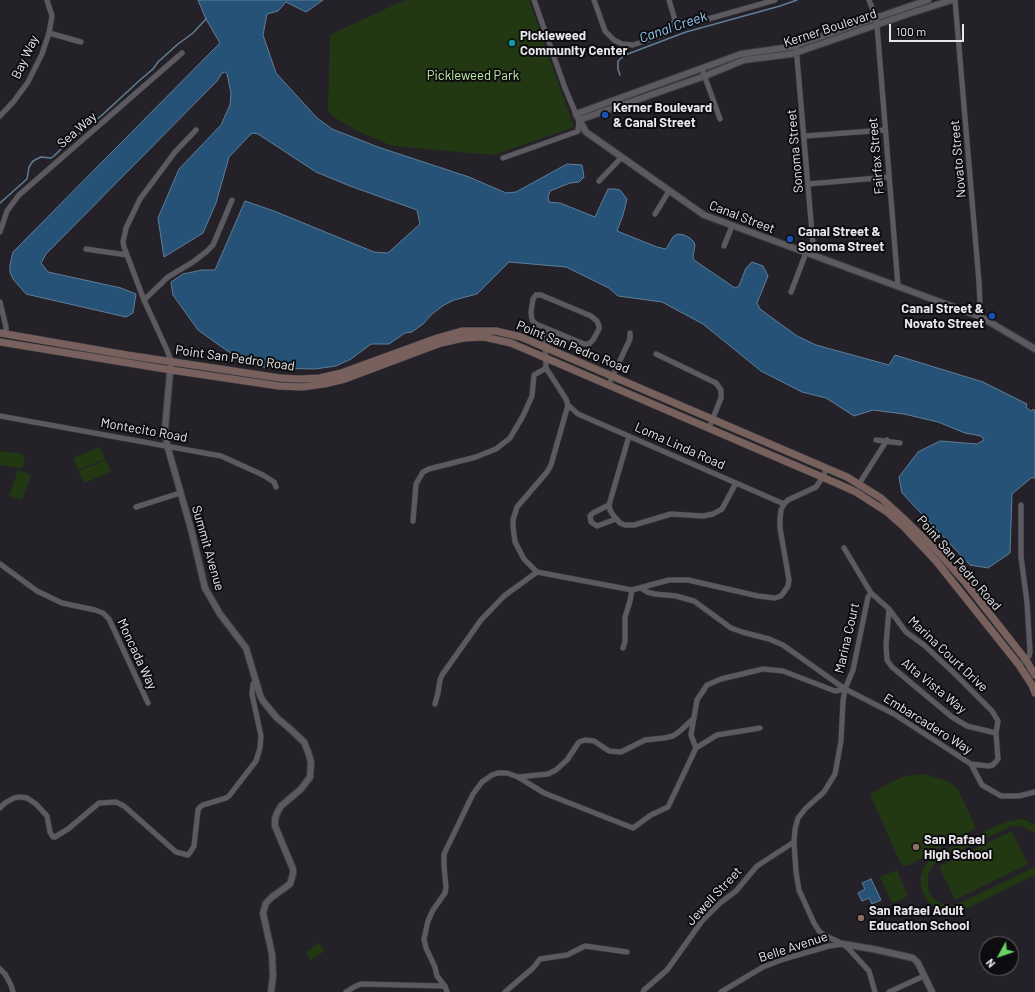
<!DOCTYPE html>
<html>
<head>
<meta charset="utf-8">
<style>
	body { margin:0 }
	#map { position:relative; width:1035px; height:992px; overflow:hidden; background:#242228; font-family:Barlow,sans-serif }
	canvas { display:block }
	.north { position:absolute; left:979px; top:936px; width:40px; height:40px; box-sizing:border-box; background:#0d0c0f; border:1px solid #656367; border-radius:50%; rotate:230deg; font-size:11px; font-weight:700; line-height:16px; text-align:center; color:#e8e6ea }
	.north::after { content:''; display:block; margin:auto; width:14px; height:18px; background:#68d465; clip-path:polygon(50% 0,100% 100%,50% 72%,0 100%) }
	.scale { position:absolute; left:889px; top:24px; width:75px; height:18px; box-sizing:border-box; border:2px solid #e8e6ea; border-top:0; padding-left:5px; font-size:12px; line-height:14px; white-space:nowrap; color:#e8e6ea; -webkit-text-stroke:3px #0d0c0f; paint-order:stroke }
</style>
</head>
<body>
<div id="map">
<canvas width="1035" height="992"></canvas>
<div class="north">N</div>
<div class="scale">100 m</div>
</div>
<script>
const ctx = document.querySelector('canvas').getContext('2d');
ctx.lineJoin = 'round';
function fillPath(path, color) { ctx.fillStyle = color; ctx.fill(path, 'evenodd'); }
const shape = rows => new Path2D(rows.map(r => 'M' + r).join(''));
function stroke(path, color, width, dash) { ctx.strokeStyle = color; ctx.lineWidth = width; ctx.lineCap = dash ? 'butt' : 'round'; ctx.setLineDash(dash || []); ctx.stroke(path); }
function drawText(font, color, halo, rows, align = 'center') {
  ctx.font = font + ' Barlow,sans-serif'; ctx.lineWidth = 4; ctx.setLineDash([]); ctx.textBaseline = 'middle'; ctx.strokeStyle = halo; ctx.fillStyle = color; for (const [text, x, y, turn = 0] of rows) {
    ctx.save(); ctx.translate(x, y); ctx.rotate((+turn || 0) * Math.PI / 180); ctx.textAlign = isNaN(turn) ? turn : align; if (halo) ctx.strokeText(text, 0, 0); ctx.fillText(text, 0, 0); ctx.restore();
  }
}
const green = shape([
	[407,0,529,0,574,127,494,155,403,147,390,145,358,131,334,117,330,114,328,110,330,36,332,34,394,5],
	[100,447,105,459,78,470,73,458],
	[0,451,22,454,25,457,22,468,0,465],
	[106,460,111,472,84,483,79,471],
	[18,470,31,475,22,500,9,496],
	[923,774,945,780,956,787,965,804,976,828,907,866,901,864,870,794,896,780,906,776],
	[1020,819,1026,820,1035,825,1035,833,1024,827,1019,826,1010,827,938,861,932,867,928,875,928,888,931,896,938,902,945,905,955,905,1029,870,1035,866,1035,875,951,916,949,912,938,909,928,902,922,891,920,880,923,869,929,860,936,855,1005,822],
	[1012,831,1028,864,955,900,939,866],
	[897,870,908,896,892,903,880,877],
	[319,943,325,951,311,960,306,952]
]);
const water = shape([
	[198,0,323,0,306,12,286,2,278,11,267,14,263,35,276,73,317,118,332,129,378,147,469,177,506,193,516,192,567,164,582,165,584,177,579,182,570,183,550,191,548,197,549,202,560,203,595,217,608,189,614,189,620,190,627,199,623,215,617,231,657,247,666,249,673,237,677,234,684,235,690,238,694,242,695,246,693,256,694,260,735,288,739,286,746,268,752,262,763,266,768,276,757,303,760,309,797,336,816,345,889,365,895,355,983,382,1027,404,1026,407,1031,411,1033,409,1035,411,1035,478,1031,478,1012,494,1010,553,988,568,970,565,902,493,899,477,918,452,940,441,977,444,984,440,981,436,965,433,938,422,904,414,873,410,854,416,826,398,802,392,761,371,703,324,662,302,618,296,609,288,566,267,509,262,477,294,454,300,444,305,432,314,423,324,412,332,405,333,389,344,371,344,351,359,336,366,315,369,268,368,247,363,226,350,198,330,173,295,171,282,183,274,202,270,215,270,245,201,274,211,374,252,388,253,420,224,417,210,350,186,316,172,258,134,253,133,250,135,229,157,216,203,203,233,164,257,158,218,179,169,221,125,230,105,231,93,227,74,225,72,222,73,217,81,46,254,41,263,48,272,121,288,136,294,133,313,126,317,26,294,13,279,10,272,10,265,13,252,220,43,206,19,198,0],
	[871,879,881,900,872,904,869,898,862,901,858,893,865,889,862,883,871,879]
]);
const stream = shape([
	[620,75,618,69,618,61,625,55,686,32,780,6,797,0],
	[0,203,27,179,29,167,33,161,41,157,51,158,54,156,65,145,101,116,140,80,153,69,158,62,178,44,193,33,206,19]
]);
const minor = shape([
	[534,0,565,88,576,114],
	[594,0,605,31,614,40,622,44,633,45,665,34,669,30,675,20,669,0],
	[869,0,876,18,877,25,898,286],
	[955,0,979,282,980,306,978,316],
	[675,20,687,23,694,23,775,0],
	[49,33,81,42],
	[796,46,814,256],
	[702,69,720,119],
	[0,116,14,101,28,82,42,54,49,33,52,16,47,0],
	[805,136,885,130],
	[503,158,576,132,578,131,579,120],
	[599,181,622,157],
	[808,184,889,177],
	[655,214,669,191],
	[0,232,7,211,19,195,182,53],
	[724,246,732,226],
	[86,249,127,255],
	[791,292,806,253],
	[536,295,541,295,591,316,597,321,599,326,599,329,593,340,589,344,584,344,536,324,532,320,531,312,533,299,536,295],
	[144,300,168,277,193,262,206,252,213,245,232,200],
	[0,302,6,327,6,334],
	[544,328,547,335,545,341,546,368,566,399,568,405,551,465,547,472,517,507,513,520,513,526,515,542,524,559,537,572,632,590,669,580,688,580,758,596,775,598,781,596,784,592,788,586,789,580,780,528,780,519,781,510,784,504,788,500,816,487,823,477,826,469],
	[546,347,550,339,558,334],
	[656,354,716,383,721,390,721,398,709,428],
	[171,361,167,350,144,300,124,247,123,242,126,228,140,199,175,152,196,130],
	[609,384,630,339,630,333],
	[568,405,578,414,784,504],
	[0,416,221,456,263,475,274,482,276,487],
	[629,436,609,505,610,510,613,515,620,523,625,525,634,525,671,514,703,516,713,514,722,509,736,483],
	[876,440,900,443],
	[859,484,887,440],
	[609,505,593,513,590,516,591,522,597,526,616,519],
	[1021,505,1021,557,1027,602,1030,652,1029,656,1024,661],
	[136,507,180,493],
	[413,521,416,484,423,472,429,469,476,457,496,449,510,438,523,416,532,396,534,375,546,368],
	[844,548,871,593,889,609,906,632,924,645,954,673,992,711,998,721,996,733,998,759,993,765,988,766,971,764],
	[0,564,37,591,62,603,95,610,103,613,109,619,148,703],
	[641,588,647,592,655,594,676,596,694,601,731,628,742,632,769,639,783,645,845,689,894,714,971,764,982,785,1001,796,1019,796,1035,792],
	[889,609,886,645,887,660,892,667,952,717,967,726,996,733],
	[623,648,625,642,625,617,630,601,632,590],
	[435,704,438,693,440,680,442,675,481,620,504,596,537,572],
	[696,748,691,735,697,700,707,685,721,679,763,669,783,671,835,691,845,689],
	[696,748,717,735,760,728],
	[518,777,544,793,633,828,651,815,668,807,696,748],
	[0,808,5,803,14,798,19,797,27,798,36,804,47,816,50,832,53,837,55,837,68,829,99,803,116,802,124,806,176,852,188,855,191,851,194,846,198,810,200,807,203,805,226,798,229,796,256,761,260,748,261,736,252,694,253,684,256,681],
	[843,944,824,935,819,931,814,923,799,890,796,872,794,842,795,829,798,818,806,808,824,792,835,774,841,741,843,701,845,689,853,670,867,602,868,597,871,593],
	[0,969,5,974,11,985,13,992],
	[445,986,437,976,435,967,426,948,424,939,428,921,433,910,445,893,446,887,444,866,444,854,473,794,482,782,492,775,498,773,507,773,518,777,548,774,556,770,567,760,579,742,585,740,594,741,609,751,621,752,645,740,664,738,673,736,680,731,693,719],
	[346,992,354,987,361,984,445,986,447,992],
	[505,992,533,968,540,959,567,955,585,946,627,952],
	[643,992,644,990,667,970,702,921,720,903,736,891,757,866,794,842],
	[721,992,763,967,784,959,829,946,843,944,847,947,869,971,875,992],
	[889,992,924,976]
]);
const tertiary = shape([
	[928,0,791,47,741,54,576,114,586,132,704,215,981,317,1035,349],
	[579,120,705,76,744,60,792,54,908,14,952,0],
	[171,361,165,429,167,445,191,529,205,588,220,614,246,648,260,695,263,701,277,718,289,728,304,742,308,752,311,762,310,777,301,789,281,806,277,813,275,819,275,826,293,869,293,874,290,884,272,897,266,903,263,913,272,954,273,976,271,992],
	[843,944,873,949,913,958,918,963,932,992]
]);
const secondary = shape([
	[0,333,127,355,280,378,299,379,320,378,341,373,437,338,462,331,496,331,521,337,847,477,881,498,902,517,937,551,964,581,1026,660,1035,675],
	[0,342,171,370,279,386,302,387,324,384,345,379,441,343,464,338,484,337,511,343,836,483,856,492,887,512,905,528,936,561,1019,665,1032,685,1035,693]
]);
const markers = [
	[512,43,4,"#0f9aa8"],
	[605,115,4,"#1a4fb4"],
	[790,239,4,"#1a4fb4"],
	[992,316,4,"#1a4fb4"],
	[916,847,4,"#8d6e63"],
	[861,918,4,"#8d6e63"]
];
const streetNames = [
	["Kerner Boulevard",830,28,-18],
	["Bay Way",25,57,-65],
	["Sea Way",77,130,-41],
	["Sonoma Street",795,151,-95],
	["Fairfax Street",876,156,-95],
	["Novato Street",958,159,-95],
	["Canal Street",742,217,21],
	["Point San Pedro Road",573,347,22],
	["Point San Pedro Road",235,358,8],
	["Montecito Road",144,430,10],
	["Loma Linda Road",680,446,24],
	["Summit Avenue",208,548,74],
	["Point San Pedro Road",959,563,49],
	["Marina Court",847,638,-77],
	["Moncada Way",137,654,65],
	["Marina Court Drive",948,654,43],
	["Alta Vista Way",934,686,39],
	["Embarcadero Way",928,724,32],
	["Jewell Street",714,896,-47],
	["Belle Avenue",793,947,-18]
];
const poiNames = [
	["Pickleweed",520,36],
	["Community Center",520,51],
	["Kerner Boulevard",613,108],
	["& Canal Street",613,123],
	["Canal Street &",798,232],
	["Sonoma Street",798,247],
	["Canal Street &",984,309,"right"],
	["Novato Street",984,324,"right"],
	["San Rafael",924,840],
	["High School",924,855],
	["San Rafael Adult",869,911],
	["Education School",869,926]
];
const parkNames = [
	["Pickleweed Park",473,76]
];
const waterNames = [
	["Canal Creek",673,27,-19]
];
fillPath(green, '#223813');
fillPath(water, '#255276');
stroke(water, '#607e99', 1);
stroke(stream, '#607e99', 1.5);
stroke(minor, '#3e3c41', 6);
stroke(tertiary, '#3e3c41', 8);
stroke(secondary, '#3e3c41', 8);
stroke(minor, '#5c5960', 5);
stroke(tertiary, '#5c5960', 6);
stroke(secondary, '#78605c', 7);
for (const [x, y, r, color] of markers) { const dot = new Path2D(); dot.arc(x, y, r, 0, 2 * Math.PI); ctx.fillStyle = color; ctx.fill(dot); stroke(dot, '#0d0c0f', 1.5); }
drawText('13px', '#e8e6ea', '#0d0c0f', streetNames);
drawText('bold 13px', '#e8e6ea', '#0d0c0f', poiNames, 'left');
drawText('13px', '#bdeca2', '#0d0c0f', parkNames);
drawText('italic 14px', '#97cdfb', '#0d0c0f', waterNames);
</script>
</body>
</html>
